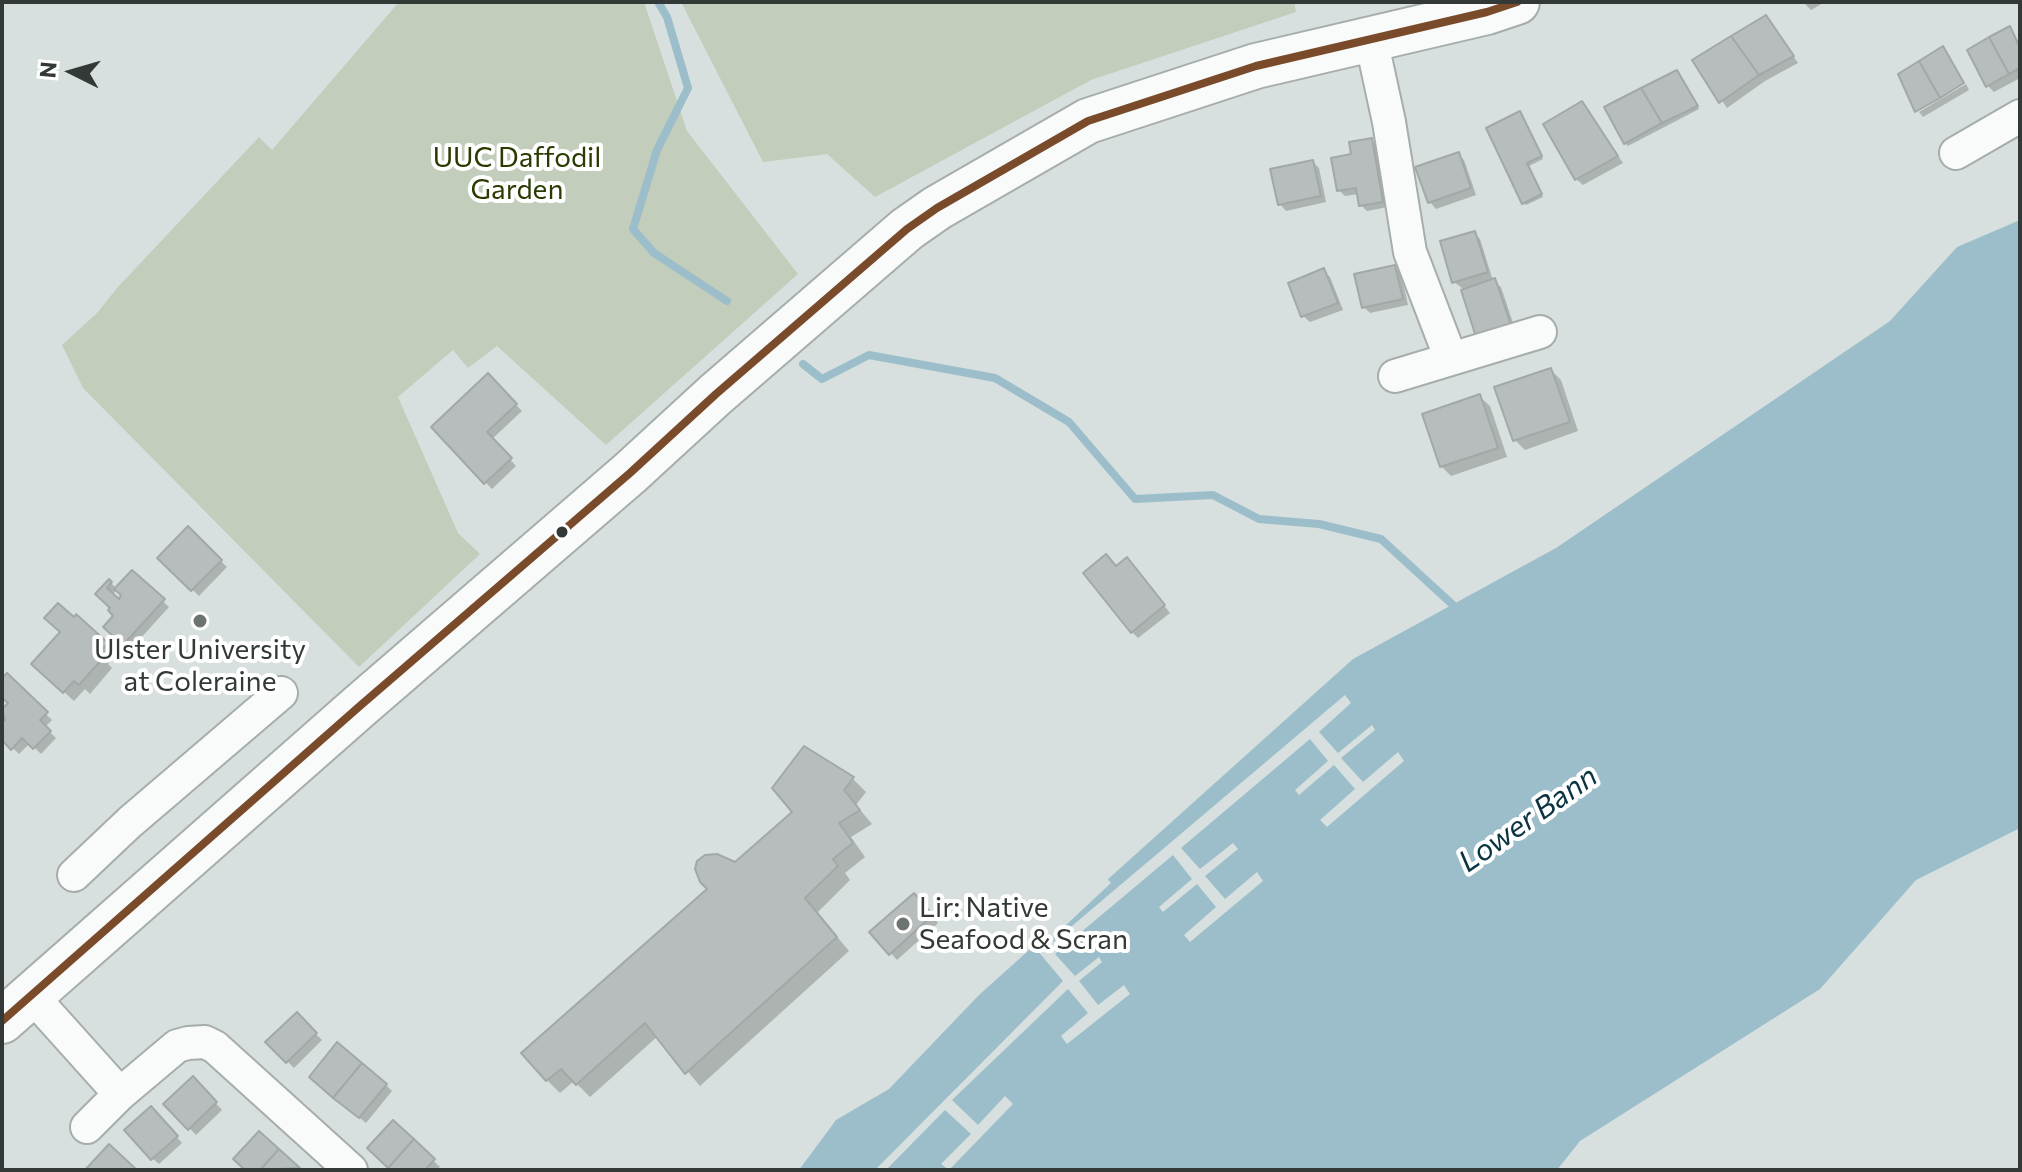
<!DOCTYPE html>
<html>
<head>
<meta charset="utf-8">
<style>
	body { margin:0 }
	#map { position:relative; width:2022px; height:1172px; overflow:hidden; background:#d7e0de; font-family:Commissioner,sans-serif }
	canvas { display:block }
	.frame { position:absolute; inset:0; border:4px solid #323937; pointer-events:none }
	.north { position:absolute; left:32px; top:32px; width:80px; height:80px; -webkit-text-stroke:6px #fff; paint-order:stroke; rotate:275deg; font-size:22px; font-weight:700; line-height:32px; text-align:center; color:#323937 }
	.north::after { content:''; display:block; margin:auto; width:28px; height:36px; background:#323937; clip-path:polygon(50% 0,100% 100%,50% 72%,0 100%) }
</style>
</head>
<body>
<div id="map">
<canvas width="2022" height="1172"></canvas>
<div class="frame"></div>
<div class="north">N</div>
</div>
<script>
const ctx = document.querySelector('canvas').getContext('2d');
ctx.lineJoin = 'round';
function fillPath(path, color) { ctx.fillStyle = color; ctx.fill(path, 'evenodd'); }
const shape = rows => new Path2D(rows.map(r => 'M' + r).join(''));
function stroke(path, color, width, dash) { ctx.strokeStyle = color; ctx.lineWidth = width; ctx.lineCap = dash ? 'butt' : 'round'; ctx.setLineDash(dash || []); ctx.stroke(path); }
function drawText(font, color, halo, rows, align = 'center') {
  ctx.font = font + ' Commissioner,sans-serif'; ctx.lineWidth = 8; ctx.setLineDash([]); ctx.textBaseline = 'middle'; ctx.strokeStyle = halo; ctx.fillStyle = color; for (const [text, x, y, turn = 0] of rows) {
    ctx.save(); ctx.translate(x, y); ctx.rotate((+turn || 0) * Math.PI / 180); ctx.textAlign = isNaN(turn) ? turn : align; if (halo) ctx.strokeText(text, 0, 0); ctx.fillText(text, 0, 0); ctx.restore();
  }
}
const green = shape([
	[399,2,644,2,687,131,798,274,606,445,497,346,468,368,453,350,398,397,458,533,480,554,359,667,83,388,62,345,97,313,117,288,259,137,272,150],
	[681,2,1294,2,1296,12,1091,80,875,197,827,154,763,162]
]);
const water = shape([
	[2020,220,2020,828,1916,880,1820,989,1580,1141,1557,1170,799,1170,836,1120,889,1089,979,995,1353,659,1556,548,1890,321,1957,247]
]);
const pier = shape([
	[1345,695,1351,703,1319,732,1338,753,1372,725,1375,730,1341,758,1363,782,1398,752,1404,761,1327,827,1320,820,1355,789,1334,765,1299,795,1295,790,1328,761,1310,739,1181,848,1200,869,1233,843,1238,849,1205,876,1225,899,1257,872,1263,881,1190,942,1184,935,1216,907,1197,884,1163,912,1159,907,1192,879,1173,855,1055,954,1075,976,1099,957,1102,962,1079,981,1098,1005,1124,985,1130,994,1067,1044,1061,1036,1088,1013,1068,989,952,1100,978,1125,1005,1096,1013,1104,949,1170,941,1164,971,1134,945,1110,886,1170,875,1170,1063,981,1032,944,1105,876,1111,883,1050,940,1053,942]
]);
const shadow = shape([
	[1803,2,1825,2,1811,10],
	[1772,24,1798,63,1765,81,1727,108,1695,60],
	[2009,29,2020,44,2020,78,1994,92,1988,86],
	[1680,75,1699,109,1628,146,1625,143],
	[1966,84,1969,90,1923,117,1919,112],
	[1582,103,1623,163,1583,185,1576,179],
	[1523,116,1543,159,1529,166,1543,197,1526,205,1524,203],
	[1371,140,1377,146,1388,207,1367,211,1361,205,1359,194,1345,196,1339,190,1353,156],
	[1458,154,1464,160,1476,195,1436,209,1430,202],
	[1313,162,1319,168,1326,202,1286,211,1280,204],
	[1474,233,1480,239,1493,281,1501,287,1516,332,1478,336,1462,288,1454,282],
	[1394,267,1401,273,1408,305,1370,313,1364,307],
	[1324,271,1330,277,1343,310,1310,322,1303,316],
	[1551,370,1561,380,1578,431,1525,450,1515,440],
	[488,376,522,411,492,439,516,466,492,489,433,427],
	[1480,397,1490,406,1507,457,1451,476,1441,466],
	[188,529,227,567,199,596,160,558],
	[1133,566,1170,613,1138,638,1132,632],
	[132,573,169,607,130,650,106,627,116,616,97,594,109,581,117,589],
	[117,589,124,596,119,602,112,596],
	[107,644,116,654,108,664,112,668,90,694,85,689,74,701,44,674],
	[7,676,52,720,45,727,56,738,41,754,30,743,19,754,2,738,2,726,7,720,2,712,10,703,2,695,2,681],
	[805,749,853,779,866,792,856,805,872,824,851,837,865,857,845,873,850,880,817,913,849,951,700,1086,658,1036,590,1097,574,1081,560,1093,547,1080,735,864,794,812],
	[920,902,938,923,897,960,872,932],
	[297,1015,322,1040,294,1068,268,1042],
	[193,1079,222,1110,196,1135,166,1104],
	[318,1083,386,1085,392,1091,366,1123],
	[151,1108,182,1143,159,1164,152,1158],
	[393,1123,440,1167,437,1170,392,1170],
	[260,1133,299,1170,248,1170]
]);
const stream = shape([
	[658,2,667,17,688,88,657,150,633,229,654,253,727,301],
	[803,364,822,379,869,355,995,378,1069,422,1135,499,1213,495,1259,519,1319,524,1381,539,1453,605,1457,611]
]);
const building = shape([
	[1766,15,1794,56,1759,75,1731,36,1766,15],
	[2010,26,2020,48,2020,68,2009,74,1989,37,2010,26],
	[1731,36,1759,75,1719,103,1692,60,1731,36],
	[1989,37,2009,74,1986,87,1967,50,1989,37],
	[1943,46,1964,83,1940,98,1919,61,1943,46],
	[1919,61,1940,98,1915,112,1898,74,1919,61],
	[1677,70,1698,106,1662,123,1641,88,1677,70],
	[1641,88,1662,123,1624,144,1604,107,1641,88],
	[1582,101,1618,156,1575,180,1543,124,1582,101],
	[1520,111,1542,156,1527,163,1542,194,1522,204,1486,128,1520,111],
	[1372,138,1383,202,1359,206,1356,188,1337,191,1331,158,1351,154,1349,142,1372,138],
	[1459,152,1471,188,1428,203,1415,167,1459,152],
	[1313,160,1321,196,1278,205,1270,169,1313,160],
	[1475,231,1488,272,1452,283,1440,241,1475,231],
	[1395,265,1403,299,1362,308,1354,274,1395,265],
	[1324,268,1338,303,1301,317,1288,283,1324,268],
	[1495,278,1511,325,1476,337,1461,290,1495,278],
	[1551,368,1570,422,1513,441,1494,387,1551,368],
	[488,373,517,404,487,432,512,458,484,484,431,427,488,373],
	[1480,394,1498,448,1440,467,1422,414,1480,394],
	[188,526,222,560,191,591,157,558,188,526],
	[1106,554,1116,566,1127,557,1165,605,1131,633,1083,573,1106,554],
	[132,570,165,599,123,645,103,627,113,616,108,610,110,608,95,594,109,579,112,582,107,588,119,599,121,595,114,589,132,570],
	[58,603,74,617,76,614,108,643,99,653,104,657,79,685,74,681,63,693,31,664,60,632,44,618,58,603],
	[7,673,48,712,40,720,51,731,33,749,22,738,11,750,2,740,2,723,5,720,2,709,8,703,2,698,2,678,7,673],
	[804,746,854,777,844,790,860,810,839,823,853,843,833,859,838,866,805,898,837,937,685,1074,645,1023,576,1085,561,1069,546,1081,521,1053,707,889,700,882,695,869,697,861,705,855,717,854,735,862,792,812,772,788,804,746],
	[914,893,933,915,889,955,869,932,914,893],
	[297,1012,317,1033,286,1063,265,1042,297,1012],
	[337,1042,362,1063,333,1098,309,1077,337,1042],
	[362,1063,387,1084,359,1118,333,1098,362,1063],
	[193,1076,217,1102,188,1130,163,1104,193,1076],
	[151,1106,178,1136,151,1160,124,1130,151,1106],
	[393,1120,414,1139,388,1168,367,1148,393,1120],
	[259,1131,279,1149,260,1170,245,1170,233,1159,259,1131],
	[414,1139,435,1159,425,1170,390,1170,388,1168,414,1139],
	[109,1144,137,1170,85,1170,109,1144],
	[279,1149,300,1168,260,1170,279,1149]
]);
const street = shape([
	[1371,39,1389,122,1410,252,1451,359],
	[1956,153,2020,116],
	[1395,376,1540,332],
	[74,875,130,822,281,693],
	[32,996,120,1094],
	[87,1127,120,1094,177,1046,188,1043,205,1042,215,1047,351,1170]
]);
const primary = shape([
	[2,1021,361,705,630,473,716,394,907,229,937,208,1088,121,1256,66,1487,12,1517,2]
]);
const bus1 = shape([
	[2,1021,361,705,630,473,716,394,907,229,937,208,1088,121,1256,66,1487,12,1517,2]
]);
const markers = [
	[562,532,7,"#323937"],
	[200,621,8,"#6c7371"],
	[903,924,8,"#6c7371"]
];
const parkNames = [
	["UUC Daffodil",517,158],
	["Garden",517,190]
];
const poiNames = [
	["Ulster University",200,650],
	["at Coleraine",200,682],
	["Lir: Native",919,908,"left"],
	["Seafood & Scran",919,940,"left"]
];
const waterNames = [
	["Lower Bann",1528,819,-35]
];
fillPath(green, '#c2cdbc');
fillPath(water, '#9cbeca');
fillPath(pier, '#d7e0de');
fillPath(shadow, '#0003');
stroke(stream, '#9cbeca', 8);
fillPath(building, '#b6bdbc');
stroke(building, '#a2a8a8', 2);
stroke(street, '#a6adab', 36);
stroke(primary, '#a6adab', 48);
stroke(street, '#f9fafa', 32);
stroke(primary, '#f9fafa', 44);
stroke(bus1, '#7a4b2a', 8);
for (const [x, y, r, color] of markers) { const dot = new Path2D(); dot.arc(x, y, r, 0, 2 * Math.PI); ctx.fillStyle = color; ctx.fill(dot); stroke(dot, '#fff', 3); }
drawText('28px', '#283b00', '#fff', parkNames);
drawText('28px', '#323937', '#fff', poiNames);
drawText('italic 30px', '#0a3442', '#fff', waterNames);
</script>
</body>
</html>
